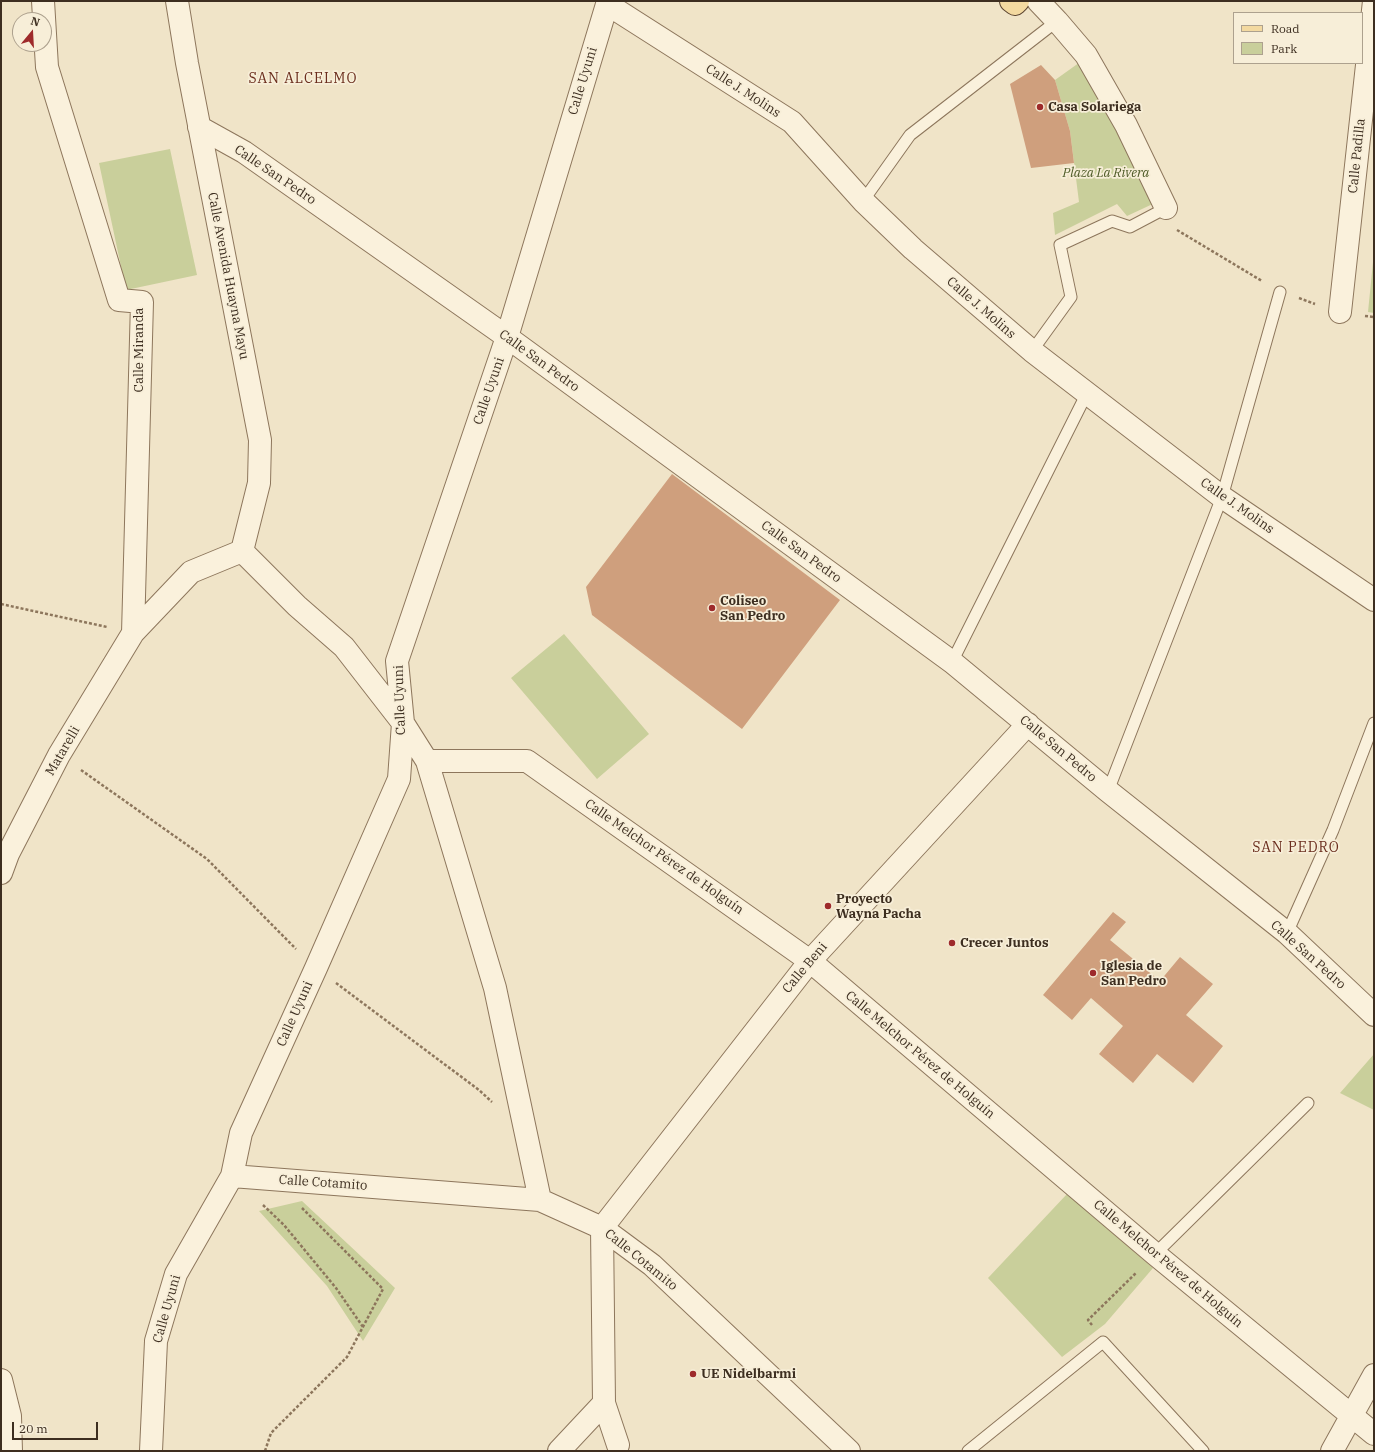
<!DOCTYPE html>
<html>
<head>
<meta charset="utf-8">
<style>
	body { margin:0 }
	#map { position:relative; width:1375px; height:1452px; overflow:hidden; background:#f0e4c8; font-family:"IBM Plex Serif",serif }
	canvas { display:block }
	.frame { position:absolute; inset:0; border:2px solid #3d2e20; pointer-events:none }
	.legend { position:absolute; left:1233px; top:12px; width:130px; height:52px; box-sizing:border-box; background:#f7eed8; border:1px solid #ada18e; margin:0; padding:5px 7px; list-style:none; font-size:12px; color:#3d2e20 }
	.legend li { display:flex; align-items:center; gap:8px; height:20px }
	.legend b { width:20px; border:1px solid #ada18e }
	.north { position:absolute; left:12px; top:12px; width:40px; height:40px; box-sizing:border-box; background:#f7eed8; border:1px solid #ada18e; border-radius:50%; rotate:18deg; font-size:11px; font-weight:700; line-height:16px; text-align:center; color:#3d2e20 }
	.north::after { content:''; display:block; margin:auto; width:14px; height:18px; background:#9e2a2b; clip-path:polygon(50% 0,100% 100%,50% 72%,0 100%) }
	.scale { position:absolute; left:12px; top:1422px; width:86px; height:18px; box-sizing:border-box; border:2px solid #3d2e20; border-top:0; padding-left:5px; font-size:12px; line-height:14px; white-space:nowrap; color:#3d2e20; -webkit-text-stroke:3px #f7eed8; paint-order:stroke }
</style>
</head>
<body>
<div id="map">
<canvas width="1375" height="1452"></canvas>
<div class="frame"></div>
<ul class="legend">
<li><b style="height:5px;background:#f3d9a0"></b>Road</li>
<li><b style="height:11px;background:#c9cf9b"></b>Park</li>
</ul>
<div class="north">N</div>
<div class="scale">20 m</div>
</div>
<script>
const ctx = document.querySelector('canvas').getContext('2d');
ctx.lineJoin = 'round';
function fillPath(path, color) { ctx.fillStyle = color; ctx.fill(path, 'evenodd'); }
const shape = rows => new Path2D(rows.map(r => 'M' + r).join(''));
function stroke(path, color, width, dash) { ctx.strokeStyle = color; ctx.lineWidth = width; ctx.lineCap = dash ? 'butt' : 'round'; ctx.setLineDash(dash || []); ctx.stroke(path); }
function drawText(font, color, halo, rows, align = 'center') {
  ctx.font = font + ' "IBM Plex Serif",serif'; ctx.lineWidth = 3.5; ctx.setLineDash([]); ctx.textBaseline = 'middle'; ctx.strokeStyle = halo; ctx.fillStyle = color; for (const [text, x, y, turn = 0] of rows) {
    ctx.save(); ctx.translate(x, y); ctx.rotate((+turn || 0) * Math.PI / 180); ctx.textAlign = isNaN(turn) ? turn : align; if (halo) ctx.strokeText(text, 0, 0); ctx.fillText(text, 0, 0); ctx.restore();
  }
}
const green = shape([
	[1083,60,1157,202,1127,216,1117,204,1055,235,1053,213,1079,202,1070,131,1055,80],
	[170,149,197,275,126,290,99,163],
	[1374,252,1374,313,1368,312],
	[564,634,649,734,597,779,511,678],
	[1374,1054,1374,1110,1340,1093],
	[1067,1194,1153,1268,1105,1324,1062,1357,988,1278],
	[302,1201,395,1288,363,1341,327,1286,259,1211]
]);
const building = shape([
	[1041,65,1055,80,1070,131,1074,163,1031,168,1010,84],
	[672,474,840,600,742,729,592,615,586,587],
	[1113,912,1126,922,1110,940,1160,981,1180,957,1213,984,1186,1015,1223,1046,1193,1083,1157,1054,1133,1083,1099,1054,1123,1026,1091,998,1072,1020,1043,995]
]);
const path = shape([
	[1177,230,1262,281],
	[1299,298,1315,304],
	[1365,316,1374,317],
	[1,604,107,627],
	[81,770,207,859,296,949],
	[336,983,479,1090,492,1102],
	[263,1205,284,1225,336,1288,363,1327],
	[1092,1325,1088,1320,1137,1272],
	[265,1451,271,1433,347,1357,383,1289,302,1208]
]);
const lane = shape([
	[863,201,910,135,1057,21],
	[1032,351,1071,297,1060,245,1112,221,1130,227,1166,208],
	[952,662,1087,393],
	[1108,791,1222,497,1280,292],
	[1287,933,1333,830,1374,723],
	[1155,1254,1308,1103],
	[968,1451,1103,1342,1203,1451]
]);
const street = shape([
	[43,1,47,67,119,300,142,302,133,633],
	[177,1,187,63,260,440,259,483,242,551],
	[1038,1,1057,21,1086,55,1126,125,1166,208],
	[607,4,792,122,863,201,913,249,1032,351,1222,497,1374,600],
	[199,127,244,152,507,337,952,662,1108,791,1287,933,1374,1015],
	[1340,312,1374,1],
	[242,551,297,606,344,647,403,723,427,761,495,988,540,1200],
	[427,761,527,761,810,961,1155,1254,1374,1434],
	[1,873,8,854,59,755,133,633,191,572,242,551],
	[232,1176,540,1200,602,1228,652,1265,849,1451],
	[1,1380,10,1416,11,1451],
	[618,1445,604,1403,602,1228,810,961,1028,724],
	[151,1451,156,1341,176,1274,232,1176,241,1133,316,968,399,779,403,723,397,661,507,337,608,1],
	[559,1451,604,1403],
	[1332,1451,1374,1375]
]);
const primary = shape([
	[1011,1,1015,4,1018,1]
]);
const markers = [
	[1040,107,4,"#9e2a2b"],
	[712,608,4,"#9e2a2b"],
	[828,906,4,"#9e2a2b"],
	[952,943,4,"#9e2a2b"],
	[1093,973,4,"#9e2a2b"],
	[693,1374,4,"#9e2a2b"]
];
const streetNames = [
	["Calle Uyuni",583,81,-73],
	["Calle J. Molins",743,91,33],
	["Calle Padilla",1357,156,-84],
	["Calle San Pedro",275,175,34],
	["Calle Avenida Huayna Mayu",228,276,79],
	["Calle J. Molins",981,308,41],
	["Calle Miranda",139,350,-90],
	["Calle San Pedro",539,361,36],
	["Calle Uyuni",489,391,-71],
	["Calle J. Molins",1237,506,35],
	["Calle San Pedro",801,552,36],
	["Calle Uyuni",400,700,-92],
	["Calle San Pedro",1058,749,40],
	["Matarelli",63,751,-60],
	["Calle Melchor Pérez de Holguín",664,857,35],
	["Calle San Pedro",1308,955,42],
	["Calle Beni",805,968,-50],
	["Calle Uyuni",295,1014,-66],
	["Calle Melchor Pérez de Holguín",920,1055,40],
	["Calle Cotamito",323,1183,4],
	["Calle Cotamito",641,1260,39],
	["Calle Melchor Pérez de Holguín",1168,1264,40],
	["Calle Uyuni",167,1309,-74]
];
const poiNames = [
	["Casa Solariega",1048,107],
	["Coliseo",720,601],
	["San Pedro",720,616],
	["Proyecto",836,899],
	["Wayna Pacha",836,914],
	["Crecer Juntos",960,943],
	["Iglesia de",1101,966],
	["San Pedro",1101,981],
	["UE Nidelbarmi",701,1374]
];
const parkNames = [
	["Plaza La Rivera",1106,173]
];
const neighbourhoodNames = [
	["SAN ALCELMO",303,79],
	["SAN PEDRO",1296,848]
];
fillPath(green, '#c9cf9b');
fillPath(building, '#cf9f7d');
stroke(lane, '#8d765c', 13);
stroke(street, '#8d765c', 24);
stroke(primary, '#5b4430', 24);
stroke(path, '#8d765c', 2.5, [3, 2]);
stroke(lane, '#faf1dc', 11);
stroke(street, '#faf1dc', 22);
stroke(primary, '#f3d9a0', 22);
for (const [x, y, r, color] of markers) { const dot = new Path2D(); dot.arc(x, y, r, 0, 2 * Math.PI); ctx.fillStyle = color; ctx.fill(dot); stroke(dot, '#f7eed8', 1.5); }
drawText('13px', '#3d2e20', '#f7eed8', streetNames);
drawText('bold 13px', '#3d2e20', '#f7eed8', poiNames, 'left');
drawText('italic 13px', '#4d5a26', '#f7eed8', parkNames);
ctx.letterSpacing = '1px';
drawText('14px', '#6b2e1e', '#f7eed8', neighbourhoodNames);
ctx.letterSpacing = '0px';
</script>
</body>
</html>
